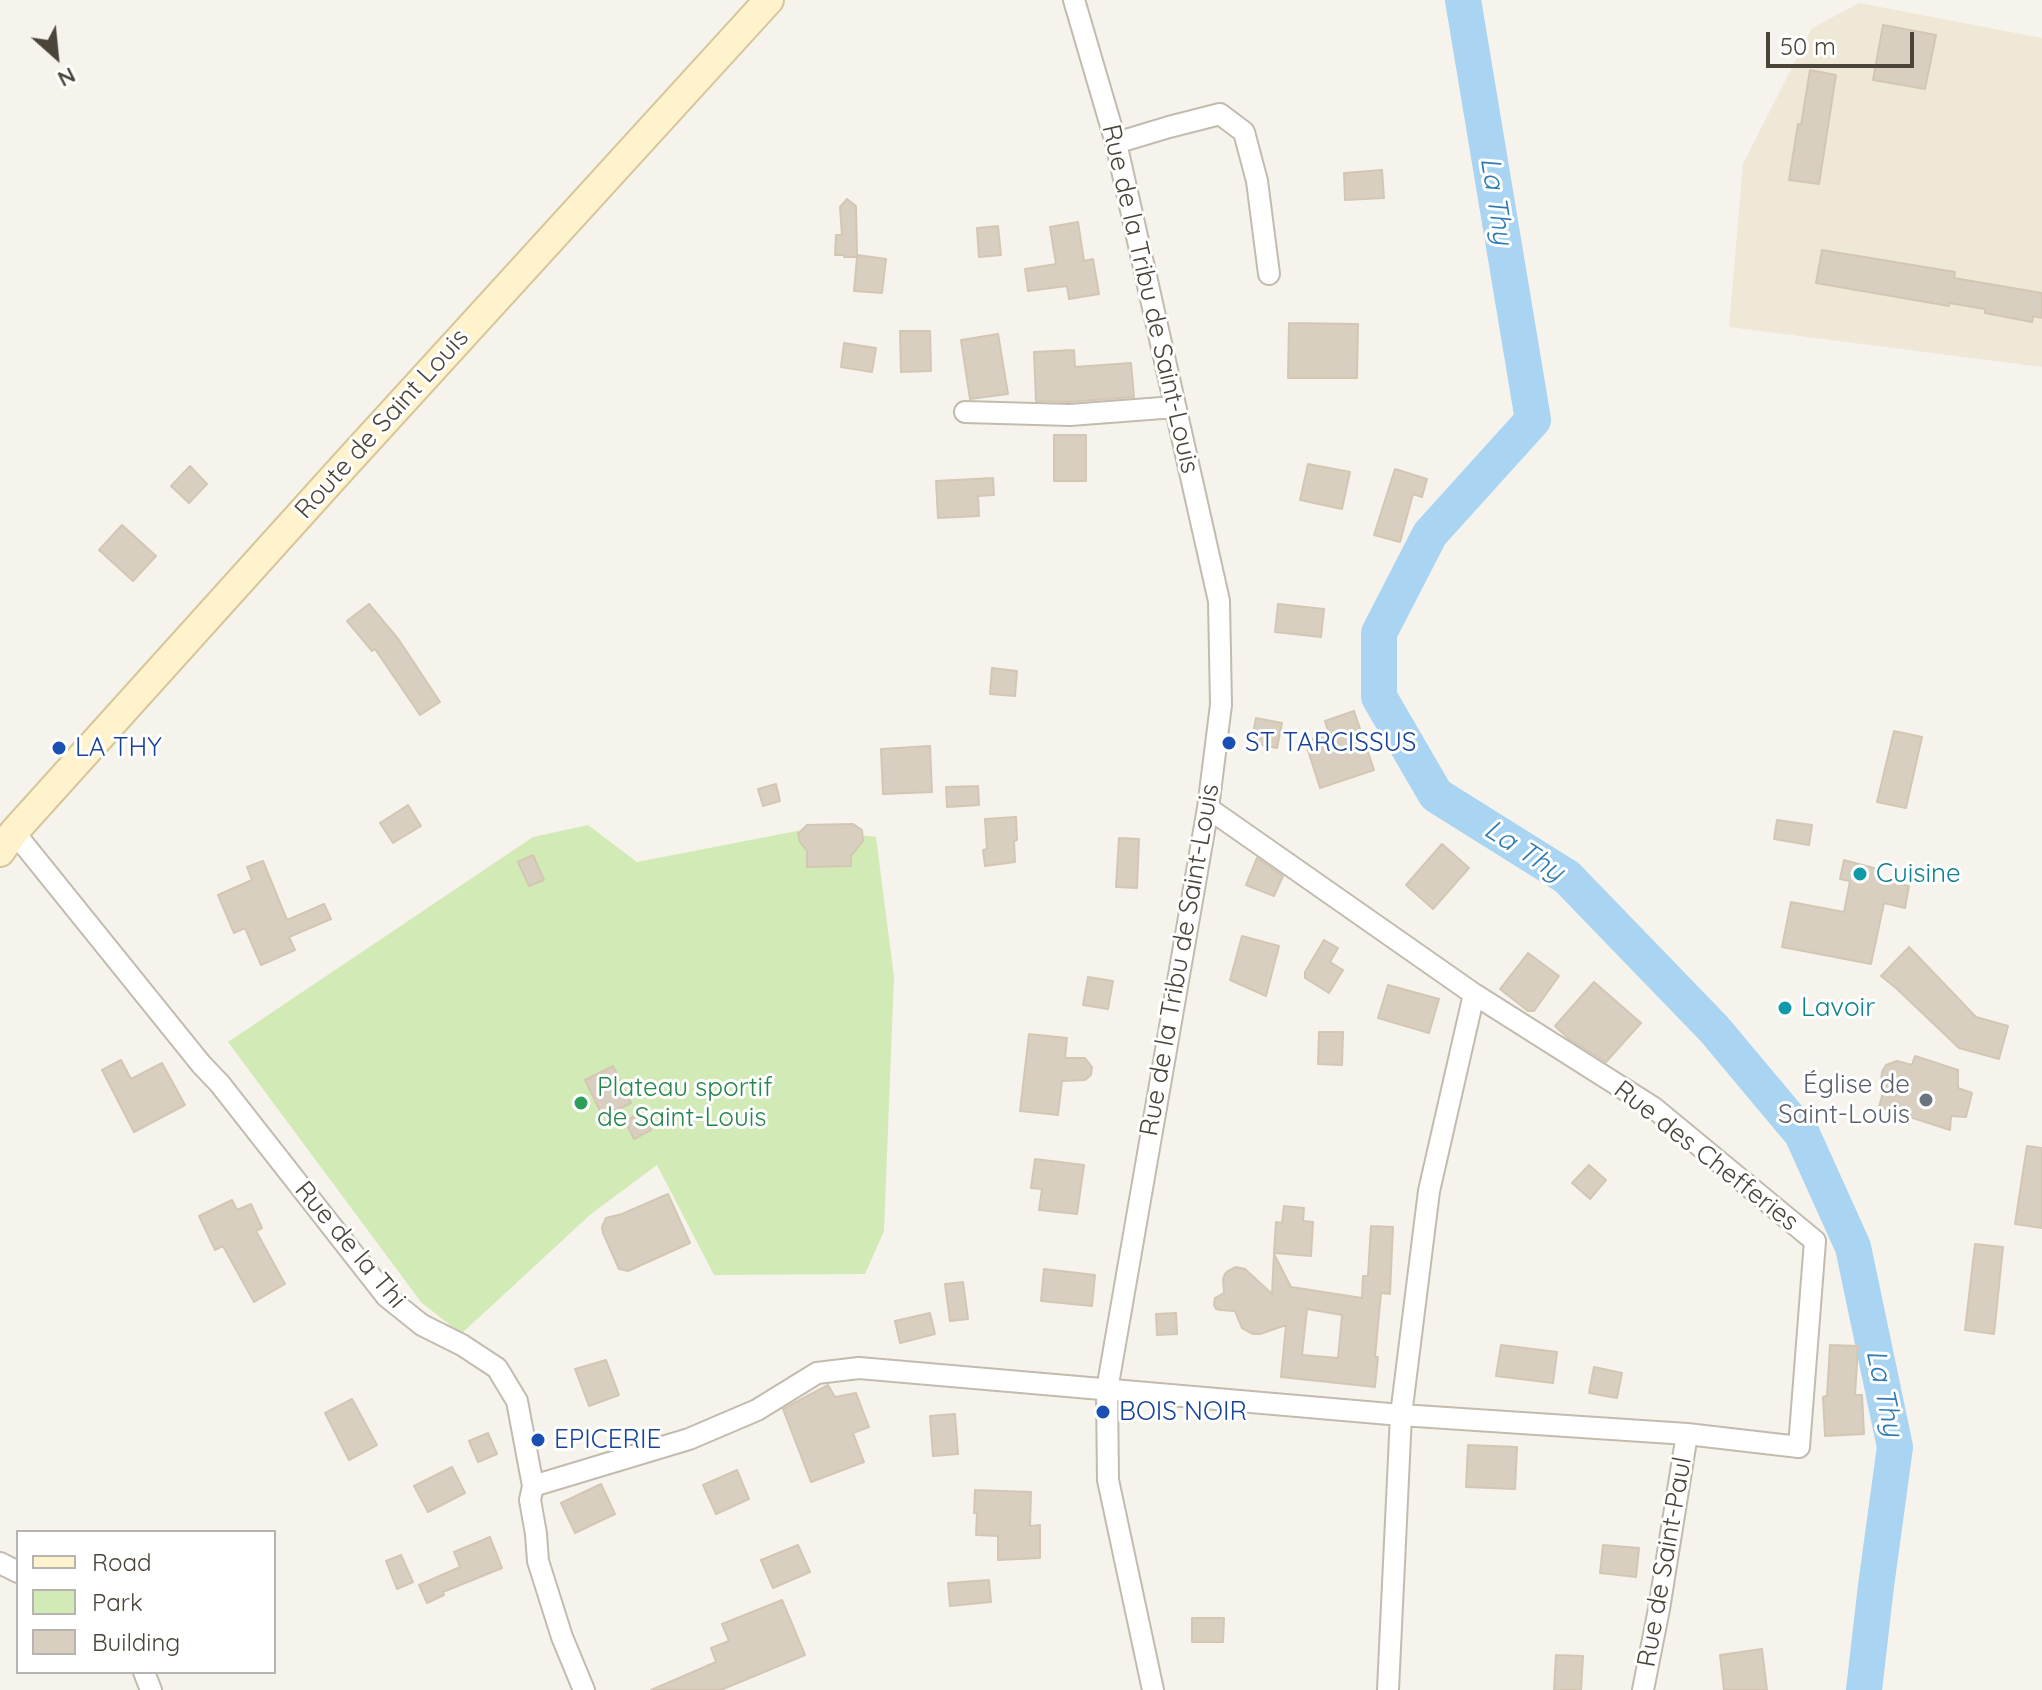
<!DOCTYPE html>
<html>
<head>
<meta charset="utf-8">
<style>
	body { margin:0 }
	#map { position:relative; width:2042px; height:1690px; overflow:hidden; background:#f6f3ec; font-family:Quicksand,sans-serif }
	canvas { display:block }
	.legend { position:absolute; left:16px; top:1530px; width:260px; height:144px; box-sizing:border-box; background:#fff; border:2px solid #b7b4b0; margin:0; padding:10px 14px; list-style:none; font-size:24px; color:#4b4439 }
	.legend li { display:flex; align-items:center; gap:16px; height:40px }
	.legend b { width:40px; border:2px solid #b7b4b0 }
	.north { position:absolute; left:16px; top:16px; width:80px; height:80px; -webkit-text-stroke:6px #fff; paint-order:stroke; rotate:153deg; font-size:22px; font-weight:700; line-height:32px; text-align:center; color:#4b4439 }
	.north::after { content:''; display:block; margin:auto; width:28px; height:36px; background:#4b4439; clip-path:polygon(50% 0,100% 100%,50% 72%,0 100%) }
	.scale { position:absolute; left:1766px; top:32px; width:148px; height:36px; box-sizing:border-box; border:4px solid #4b4439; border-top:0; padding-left:10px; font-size:24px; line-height:28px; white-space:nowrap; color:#4b4439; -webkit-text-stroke:6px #fff; paint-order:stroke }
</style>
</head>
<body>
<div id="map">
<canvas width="2042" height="1690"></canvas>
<ul class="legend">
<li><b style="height:10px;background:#fff3cd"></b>Road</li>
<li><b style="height:22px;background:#d2eab5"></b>Park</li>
<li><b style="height:22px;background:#d8cfc1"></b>Building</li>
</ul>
<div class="north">N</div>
<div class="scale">50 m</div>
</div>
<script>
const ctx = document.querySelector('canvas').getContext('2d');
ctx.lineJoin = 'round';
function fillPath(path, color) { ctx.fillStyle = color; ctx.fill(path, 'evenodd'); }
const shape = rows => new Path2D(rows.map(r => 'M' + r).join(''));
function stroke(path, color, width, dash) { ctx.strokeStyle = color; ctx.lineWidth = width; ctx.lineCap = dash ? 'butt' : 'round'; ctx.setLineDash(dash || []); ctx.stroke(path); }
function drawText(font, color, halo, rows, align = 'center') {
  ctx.font = font + ' Quicksand,sans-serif'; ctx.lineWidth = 6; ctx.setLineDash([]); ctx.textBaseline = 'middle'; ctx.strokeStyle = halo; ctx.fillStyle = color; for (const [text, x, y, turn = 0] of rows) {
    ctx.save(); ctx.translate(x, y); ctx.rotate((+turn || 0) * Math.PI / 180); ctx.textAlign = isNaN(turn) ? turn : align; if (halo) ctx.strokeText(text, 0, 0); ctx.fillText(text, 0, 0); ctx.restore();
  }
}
const education = shape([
	[1859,3,2042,38,2042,367,1729,327,1743,164,1812,28]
]);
const green = shape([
	[588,825,637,862,812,828,876,837,894,977,884,1231,865,1274,714,1275,657,1165,591,1214,461,1334,421,1302,228,1042,533,837]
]);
const river = shape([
	[1463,0,1533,420,1430,534,1379,633,1379,697,1436,795,1567,877,1714,1029,1802,1134,1853,1247,1895,1447,1876,1586,1864,1690]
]);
const building = shape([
	[1883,25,1936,35,1925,89,1873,80,1883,25],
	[1810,70,1836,75,1819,184,1789,180,1798,124,1801,125,1810,70],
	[1382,170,1384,198,1345,200,1344,173,1382,170],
	[847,199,856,206,857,255,886,259,882,293,854,291,857,257,844,257,844,255,835,255,836,235,842,235,840,207,847,199],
	[1078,222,1084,261,1093,259,1099,294,1069,299,1067,286,1028,291,1025,269,1056,264,1050,227,1078,222],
	[998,226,1001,255,979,257,977,228,998,226],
	[1822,250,1955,272,1954,278,2042,293,2042,318,2033,316,2032,322,1985,313,1985,309,1949,303,1949,306,1816,283,1822,250],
	[1289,323,1358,324,1357,378,1288,378,1289,323],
	[900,331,930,331,931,371,901,372,900,331],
	[998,334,1008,394,970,399,961,340,998,334],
	[844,343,876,348,872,372,841,367,844,343],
	[1074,350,1075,367,1131,363,1134,397,1068,402,1036,401,1034,352,1074,350],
	[1054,435,1086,435,1086,481,1054,481,1054,435],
	[1308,464,1350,472,1342,509,1300,500,1308,464],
	[190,466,207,484,189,503,171,486,190,466],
	[1395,469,1427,479,1422,497,1413,494,1400,542,1374,535,1395,469],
	[993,478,994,495,978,496,979,516,938,518,936,481,993,478],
	[122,525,156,556,133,581,99,550,122,525],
	[369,604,399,640,440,702,420,715,375,649,372,651,347,621,369,604],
	[1278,604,1324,609,1321,637,1275,632,1278,604],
	[992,668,1017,671,1015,696,990,694,992,668],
	[1354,711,1374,770,1320,788,1305,741,1329,734,1325,721,1354,711],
	[1256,718,1282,723,1277,748,1251,743,1256,718],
	[1894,731,1922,737,1906,808,1877,802,1894,731],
	[930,746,932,792,883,794,881,749,930,746],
	[776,784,780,801,763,806,758,789,776,784],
	[978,786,979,805,947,807,946,787,978,786],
	[408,805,421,826,393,843,380,823,408,805],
	[1016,817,1017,840,1014,841,1015,862,985,866,983,850,987,849,985,819,1016,817],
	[1777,820,1812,825,1809,845,1774,839,1777,820],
	[853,824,862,830,863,841,851,856,851,866,807,867,807,851,800,842,798,834,807,825,853,824],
	[1119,838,1139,839,1137,888,1116,887,1119,838],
	[1442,844,1469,868,1433,909,1406,885,1442,844],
	[533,855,544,880,529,886,518,862,533,855],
	[1257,858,1283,876,1274,896,1246,885,1257,858],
	[1844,860,1881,870,1878,880,1909,886,1905,908,1884,903,1871,964,1782,947,1791,902,1844,912,1850,881,1840,879,1844,860],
	[263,861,287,920,324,904,331,919,289,937,295,950,261,965,245,928,234,933,218,895,252,880,247,867,263,861],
	[1242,936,1279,946,1266,996,1230,980,1242,936],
	[1324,940,1338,948,1330,962,1343,970,1329,993,1305,978,1305,972,1324,940],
	[1909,947,1976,1017,2008,1026,1999,1059,1959,1048,1896,988,1881,976,1909,947],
	[1528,953,1559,976,1534,1011,1528,1011,1500,989,1528,953],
	[1088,977,1113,981,1108,1009,1083,1005,1088,977],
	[1594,982,1641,1023,1606,1062,1569,1039,1555,1026,1594,982],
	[1388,985,1439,999,1429,1033,1378,1018,1388,985],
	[1319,1032,1343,1032,1342,1065,1318,1064,1319,1032],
	[1029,1034,1067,1038,1065,1058,1085,1058,1092,1067,1091,1075,1085,1080,1062,1081,1058,1115,1020,1111,1029,1034],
	[1915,1056,1958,1070,1958,1088,1972,1093,1966,1117,1951,1116,1950,1130,1879,1107,1884,1089,1881,1081,1882,1072,1886,1065,1897,1061,1912,1065,1915,1056],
	[121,1060,131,1079,162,1063,185,1105,134,1132,102,1070,121,1060],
	[613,1066,631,1103,603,1117,585,1080,613,1066],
	[642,1112,651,1130,634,1139,625,1121,642,1112],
	[2027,1146,2042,1148,2042,1228,2015,1224,2027,1146],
	[1035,1159,1084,1165,1077,1214,1039,1210,1042,1189,1031,1188,1035,1159],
	[1589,1165,1606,1180,1590,1199,1572,1183,1589,1165],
	[668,1194,690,1243,628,1271,619,1269,603,1233,602,1227,606,1218,622,1214,668,1194],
	[232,1200,237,1210,251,1204,262,1228,256,1231,285,1284,254,1302,223,1246,215,1250,199,1216,232,1200],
	[1284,1206,1304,1208,1303,1221,1313,1222,1311,1256,1274,1253,1276,1222,1282,1223,1284,1206],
	[1371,1226,1393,1227,1390,1294,1381,1293,1375,1357,1378,1357,1375,1387,1281,1377,1286,1325,1260,1334,1253,1334,1242,1328,1235,1311,1220,1310,1216,1309,1214,1305,1215,1298,1224,1293,1223,1279,1225,1274,1228,1271,1236,1267,1245,1269,1272,1294,1274,1254,1291,1287,1362,1298,1363,1276,1368,1276,1371,1226],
	[1307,1309,1342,1315,1338,1358,1302,1355,1307,1309],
	[1975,1244,2003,1247,1994,1334,1965,1330,1975,1244],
	[1044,1269,1095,1275,1092,1306,1041,1301,1044,1269],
	[963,1282,968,1319,950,1321,945,1284,963,1282],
	[930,1313,935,1334,900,1343,895,1321,930,1313],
	[1176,1313,1177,1334,1157,1335,1156,1314,1176,1313],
	[1501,1345,1557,1352,1553,1383,1496,1376,1501,1345],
	[1830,1345,1858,1346,1855,1395,1862,1395,1864,1434,1825,1436,1823,1397,1827,1396,1830,1345],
	[606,1360,619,1395,589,1406,575,1369,606,1360],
	[1594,1367,1622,1373,1617,1398,1589,1393,1594,1367],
	[828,1385,835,1397,856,1393,869,1427,853,1433,864,1462,811,1482,783,1409,828,1385],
	[352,1399,377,1445,349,1460,325,1413,352,1399],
	[955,1414,958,1454,933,1456,930,1416,955,1414],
	[488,1433,497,1454,478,1462,469,1441,488,1433],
	[1468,1445,1517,1447,1515,1489,1466,1487,1468,1445],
	[452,1467,465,1493,428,1512,414,1486,452,1467],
	[737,1470,749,1499,716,1514,703,1485,737,1470],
	[601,1484,615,1514,575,1533,561,1503,601,1484],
	[975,1490,1031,1492,1030,1526,1040,1525,1040,1558,998,1560,998,1536,976,1535,977,1513,974,1513,975,1490],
	[490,1537,502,1568,443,1592,444,1595,427,1603,419,1585,460,1567,454,1552,490,1537],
	[798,1545,810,1572,773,1588,761,1560,798,1545],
	[1603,1545,1639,1548,1636,1577,1600,1573,1603,1545],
	[401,1555,413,1582,397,1589,386,1561,401,1555],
	[989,1580,991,1602,950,1606,948,1583,989,1580],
	[782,1600,805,1655,721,1690,651,1690,716,1662,711,1648,729,1641,722,1624,782,1600],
	[1192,1618,1224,1618,1223,1642,1192,1642,1192,1618],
	[1762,1649,1767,1690,1724,1690,1720,1655,1762,1649],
	[1556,1655,1583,1656,1581,1690,1554,1690,1556,1655]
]);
const minor = shape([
	[1074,0,1116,143,1219,601,1221,705,1208,808,1107,1390,1108,1480,1153,1690],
	[1116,143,1169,127,1220,114,1244,132,1257,181,1269,274],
	[965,412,1070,415,1175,407],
	[14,832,201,1064,220,1084,387,1297,422,1325,462,1345,497,1368,517,1401,533,1486,530,1500,536,1534,538,1561,562,1637,584,1690],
	[533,1486,689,1439,757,1410,817,1373,859,1368,1401,1415,1687,1434,1799,1447,1815,1241,1654,1108,1474,994,1208,808],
	[0,1563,18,1572],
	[144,1672,151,1690],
	[1388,1690,1401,1415,1429,1191,1474,994],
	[1643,1690,1659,1609,1687,1434]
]);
const secondary = shape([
	[0,852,14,832,343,467,769,0]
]);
const markers = [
	[1229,743,8,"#1a4fb4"],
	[59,748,8,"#1a4fb4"],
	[1860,874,8,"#0f9aa8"],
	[1785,1008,8,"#0f9aa8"],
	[1926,1100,8,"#6b7280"],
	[581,1103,8,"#2e9e5b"],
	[1103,1412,8,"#1a4fb4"],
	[538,1440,8,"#1a4fb4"]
];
const streetNames = [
	["Rue de la Tribu de Saint-Louis",1150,299,77],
	["Route de Saint Louis",382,424,-48],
	["Rue de la Tribu de Saint-Louis",1180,960,-80],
	["Rue des Chefferies",1706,1156,38],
	["Rue de la Thi",350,1245,50],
	["Rue de Saint-Paul",1665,1562,-80]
];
const transitNames = [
	["ST TARCISSUS",1245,743],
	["LA THY",75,748],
	["BOIS NOIR",1119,1412],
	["EPICERIE",554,1440]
];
const cultureNames = [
	["Cuisine",1876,874],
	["Lavoir",1801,1008]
];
const worshipNames = [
	["Église de",1910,1085],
	["Saint-Louis",1910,1115]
];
const leisureNames = [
	["Plateau sportif",597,1088],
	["de Saint-Louis",597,1118]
];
const waterNames = [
	["La Thy",1496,201,81],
	["La Thy",1524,851,33],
	["La Thy",1884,1393,78]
];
fillPath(education, '#efe8d6');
fillPath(green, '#d2eab5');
stroke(river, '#a9d4f2', 36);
fillPath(building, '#d8cfc1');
stroke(building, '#d3c7b4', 2);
stroke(minor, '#c2bbae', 24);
stroke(secondary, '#d6c79b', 32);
stroke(minor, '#fff', 20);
stroke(secondary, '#fff3cd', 28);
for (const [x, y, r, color] of markers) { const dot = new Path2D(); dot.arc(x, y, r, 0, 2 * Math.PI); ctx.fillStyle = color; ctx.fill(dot); stroke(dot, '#fff', 3); }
drawText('26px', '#4b4439', '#fff', streetNames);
drawText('26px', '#164399', '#fff', transitNames, 'left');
drawText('26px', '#0d838f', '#fff', cultureNames, 'left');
drawText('26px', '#5b616d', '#fff', worshipNames, 'right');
drawText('26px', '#27864d', '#fff', leisureNames, 'left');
drawText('italic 28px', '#2e7ab2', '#fff', waterNames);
</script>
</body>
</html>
